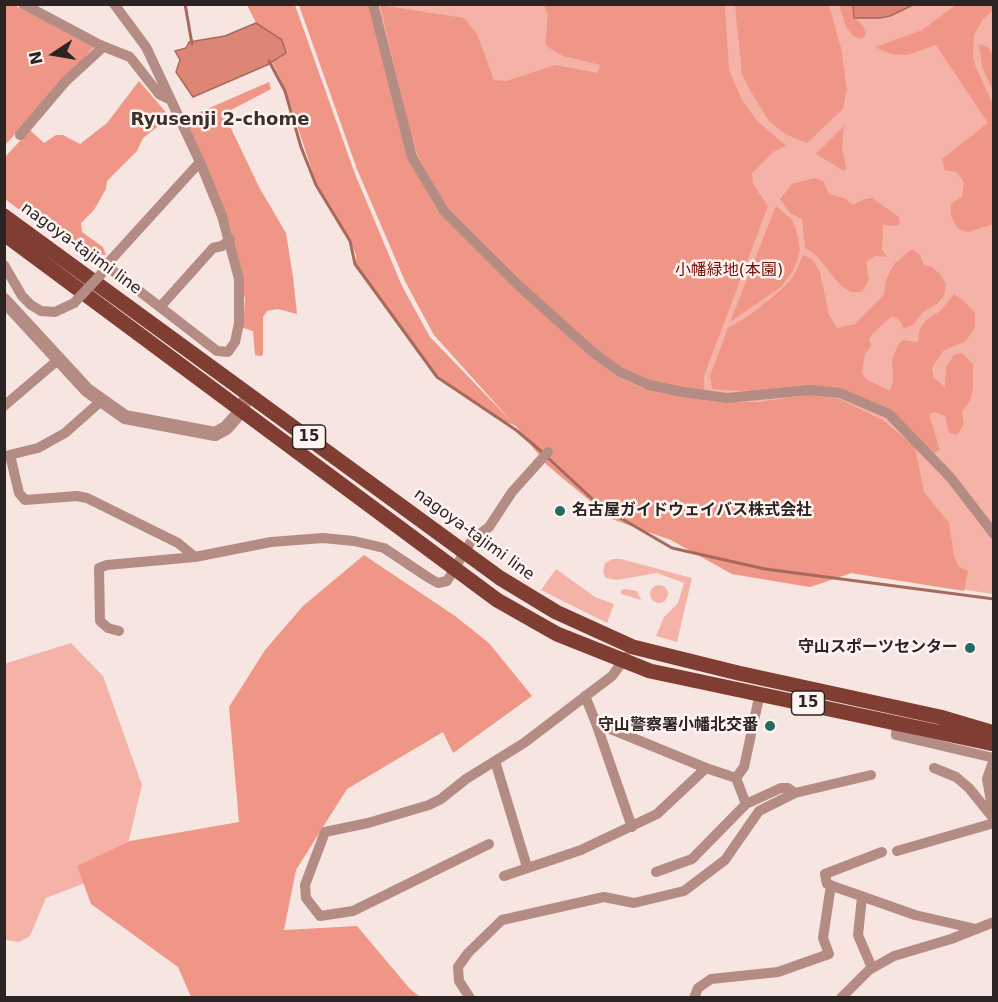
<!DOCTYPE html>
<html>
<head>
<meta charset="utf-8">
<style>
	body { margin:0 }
	#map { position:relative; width:998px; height:1002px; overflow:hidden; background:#f7e5e1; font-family:"DejaVu Sans",sans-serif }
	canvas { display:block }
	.frame { position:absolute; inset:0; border:6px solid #2b2423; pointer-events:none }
	.north { position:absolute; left:24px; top:24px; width:60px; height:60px; -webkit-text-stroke:4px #fff4f2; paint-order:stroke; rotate:258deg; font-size:16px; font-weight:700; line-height:24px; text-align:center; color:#2b2423 }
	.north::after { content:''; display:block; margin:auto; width:21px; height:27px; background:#2b2423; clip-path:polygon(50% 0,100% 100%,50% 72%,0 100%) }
</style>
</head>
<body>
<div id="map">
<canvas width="998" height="1002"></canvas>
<div class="frame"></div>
<div class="north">N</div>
</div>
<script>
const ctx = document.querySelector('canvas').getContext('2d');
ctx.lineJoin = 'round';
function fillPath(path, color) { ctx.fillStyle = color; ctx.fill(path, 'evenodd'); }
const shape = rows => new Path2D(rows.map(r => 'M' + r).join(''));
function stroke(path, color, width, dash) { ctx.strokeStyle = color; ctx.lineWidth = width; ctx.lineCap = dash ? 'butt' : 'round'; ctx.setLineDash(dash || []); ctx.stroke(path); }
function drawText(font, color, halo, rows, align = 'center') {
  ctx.font = font + ' "DejaVu Sans","Noto Sans JP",sans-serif'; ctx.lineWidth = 5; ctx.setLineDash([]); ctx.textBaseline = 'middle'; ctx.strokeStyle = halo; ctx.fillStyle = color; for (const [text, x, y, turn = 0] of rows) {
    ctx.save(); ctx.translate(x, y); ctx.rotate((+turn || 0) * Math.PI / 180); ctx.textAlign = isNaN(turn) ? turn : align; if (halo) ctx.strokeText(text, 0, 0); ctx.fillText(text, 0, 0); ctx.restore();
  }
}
const green = shape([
	[299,5,993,5,993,594,851,573,810,587,732,574,671,540,612,519,547,465,495,400,434,335,405,281,357,169],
	[621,559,692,578,677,642,656,636,664,617,678,603,684,583,657,573,616,580,606,578,603,572,605,563,613,559],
	[556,569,595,597,614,604,607,623,541,590],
	'650 594a9 9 0 1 1 18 0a9 9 0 1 1-18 0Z',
	[625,589,637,591,641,600,621,594,621,590],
	[71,643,103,676,142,785,122,869,46,898,30,936,19,942,6,940,4,664]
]);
const forest = shape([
	[363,4,369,6,410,161,438,212,592,358,616,376,642,388,725,402,758,402,813,394,839,399,883,420,915,447,924,492,949,523,954,556,958,566,968,571,964,591,851,573,810,587,732,574,671,540,612,519,547,465,516,426,494,417,437,375,356,264,356,255,350,240,316,183,286,91,272,62,282,57,278,37,256,23,247,5,295,5,355,174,402,286,430,337,513,423,434,335,405,281,357,169,299,5],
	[5,5,14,5,94,47,5,145],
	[380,5,464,18,477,34,494,80,506,81,555,65,598,73,600,65,563,56,548,47,545,43,548,15,544,5,725,5,729,70,742,100,757,121,786,146,773,152,752,173,753,184,768,206,704,376,704,391,650,381,622,368,601,354,522,282,446,205,418,156,409,127],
	[735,5,829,5,841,48,847,90,843,109,807,143,785,134,769,121,751,92,742,74],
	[839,5,853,5,854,17,863,26,866,34,862,39,853,36,846,27],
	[956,5,993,5,993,10,983,19,974,35,973,57,976,68,993,104,993,224,969,232,958,229,951,216,951,204,962,197,964,182,957,172,945,170,942,159,988,123,936,45,907,55,891,54,875,47,922,30],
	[979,44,988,47,993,55,993,91,982,67],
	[139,81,170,117,143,138,137,151,107,181,106,189,94,210,81,223,82,232,103,247,106,255,97,254,64,236,57,238,5,199,5,157,30,130,44,143,56,135,63,135,80,144,107,123],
	[269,82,271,89,229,111,228,122,259,187,286,233,293,277,297,314,278,309,267,311,263,317,263,355,260,356,255,355,253,331,243,328,245,299,231,229,184,119],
	[844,126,842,148,846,167,844,171,816,154],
	[814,178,823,181,829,194,844,198,853,205,864,199,872,198,899,217,900,224,896,226,883,225,882,250,887,257,875,256,866,262,869,280,862,292,851,292,841,286,816,255,805,248,802,219,791,214,780,199,792,184],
	[776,206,792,220,796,229,800,249,797,261,793,271,781,287,730,322],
	[912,249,920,255,924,265,932,267,941,275,946,284,944,296,937,304,923,312,914,324,904,329,900,321,893,316,885,322,869,338,871,346,865,354,862,373,866,379,890,391,893,381,892,360,898,345,903,340,918,342,919,331,925,321,940,311,954,294,964,301,975,313,975,327,966,341,943,351,932,368,934,378,945,387,946,367,954,355,962,353,973,364,973,388,970,401,962,411,964,424,957,435,949,433,945,416,935,412,929,414,940,450,933,453,902,421,840,388,754,392,712,389,710,376,728,328,750,315,782,289,793,277,803,255,812,259,820,272,829,315,837,328,855,324,884,295,886,280,894,264],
	[364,555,455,616,489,643,532,696,453,753,443,732,347,789,296,870,284,930,357,926,410,989,420,997,191,997,178,967,91,904,77,866,130,841,239,822,229,707,265,650,303,606]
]);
const water = shape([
	[853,5,853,4,913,5,890,16,880,18,854,18,853,5],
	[256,23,282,40,286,53,267,65,193,97,176,72,180,60,175,51,186,48,189,42,225,36,256,23]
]);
const stream = shape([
	[185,4,192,44],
	[269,61,285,91,301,147,316,185,350,241,355,264,437,377,516,430,542,452],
	[547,457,600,506,672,548,765,569,994,599]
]);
const minor = shape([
	[23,4,100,45,130,57,159,94,171,100],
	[373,4,412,157,444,211,517,284,595,354,620,372,649,385,683,392,727,398,810,390,840,393,889,414,950,477,994,534],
	[20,135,66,81,103,47],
	[4,265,22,296,31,305,41,311,55,312,74,303],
	[108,267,217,351,228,352,235,342,239,323,239,279,222,216,200,162,146,47,114,4],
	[104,271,108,263,200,162],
	[161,306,213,248,222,246,230,239],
	[4,406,59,359],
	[10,455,19,493,25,500,77,496,87,498,178,543,195,557],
	[5,456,38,448,65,433,100,402],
	[119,631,108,628,100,621,99,568,107,565,195,557,271,542,323,538,354,541,384,548,429,578,438,583,447,581,472,540,489,527,512,492,548,452],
	[585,696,596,723,706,768],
	[596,723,632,827],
	[897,723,896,735,994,758],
	[495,761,527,867],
	[934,768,956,777,969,788,994,819],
	[736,778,746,804],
	[993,812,987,779,994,759],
	[489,844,353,911,320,916,306,898,305,885,325,832,368,823,429,805,441,799,466,779,524,743,612,676,626,657],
	[897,851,994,823],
	[882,852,825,874,827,884,915,915,976,929],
	[656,872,692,859,746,804,781,788,788,788,795,793],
	[504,876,581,850,657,814,706,768,736,778,744,767,760,693],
	[862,897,858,935,872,968],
	[470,998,459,981,458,967,468,953,502,920,604,897,634,903,684,891,725,860,759,811,795,793,871,775],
	[694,998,698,988,711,979,778,972,829,954,823,938,831,885],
	[841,998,869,970,894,956,951,939,994,922]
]);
const tertiary = shape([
	[4,300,87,390,125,417,215,434,226,428,241,411,248,394]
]);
const primary = shape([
	[4,216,500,578,556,612,633,647,738,673,940,717,994,733],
	[4,234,497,600,557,634,650,671,994,744]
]);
const minorBridge = shape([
	[74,303,104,271]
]);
const markers = [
	[560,511,6,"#246b61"],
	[970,648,6,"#246b61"],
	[770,726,6,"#246b61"]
];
const shields = [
	[309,437,33],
	[808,703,33]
];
const shieldNames = [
	["15",309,437],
	["15",808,703]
];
const streetNames = [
	["nagoya-tajimi line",81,249,36],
	["nagoya-tajimi line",474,535,36]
];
const parkNames = [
	["小幡緑地(本園)",729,271]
];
const poiNames = [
	["名古屋ガイドウェイバス株式会社",572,511,"left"],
	["守山スポーツセンター",958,648],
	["守山警察署小幡北交番",758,726]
];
const neighbourhoodNames = [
	["Ryusenji 2-chome",220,120]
];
fillPath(green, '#f5b3a7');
fillPath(forest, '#f09686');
fillPath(water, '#de8676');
stroke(water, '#a8695d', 1.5);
stroke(stream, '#a8695d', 3);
stroke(minor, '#b48c84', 10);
stroke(tertiary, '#b48c84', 14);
stroke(primary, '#803d32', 15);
stroke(minorBridge, '#b48c84', 10);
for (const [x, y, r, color] of markers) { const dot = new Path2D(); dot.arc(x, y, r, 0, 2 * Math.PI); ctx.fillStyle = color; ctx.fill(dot); stroke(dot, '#fff4f2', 2); }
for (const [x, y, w] of shields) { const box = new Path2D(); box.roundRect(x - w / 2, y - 12, w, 24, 4.5); ctx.fillStyle = '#fff4f2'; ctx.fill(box); stroke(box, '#2b2423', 1.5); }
drawText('bold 15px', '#2b2423', null, shieldNames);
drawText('16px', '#2b2423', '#fff4f2', streetNames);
drawText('16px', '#780c01', '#fff4f2', parkNames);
drawText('bold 16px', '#2b2423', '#fff4f2', poiNames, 'right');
drawText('bold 18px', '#3c2f2c', '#fff4f2', neighbourhoodNames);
</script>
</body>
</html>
